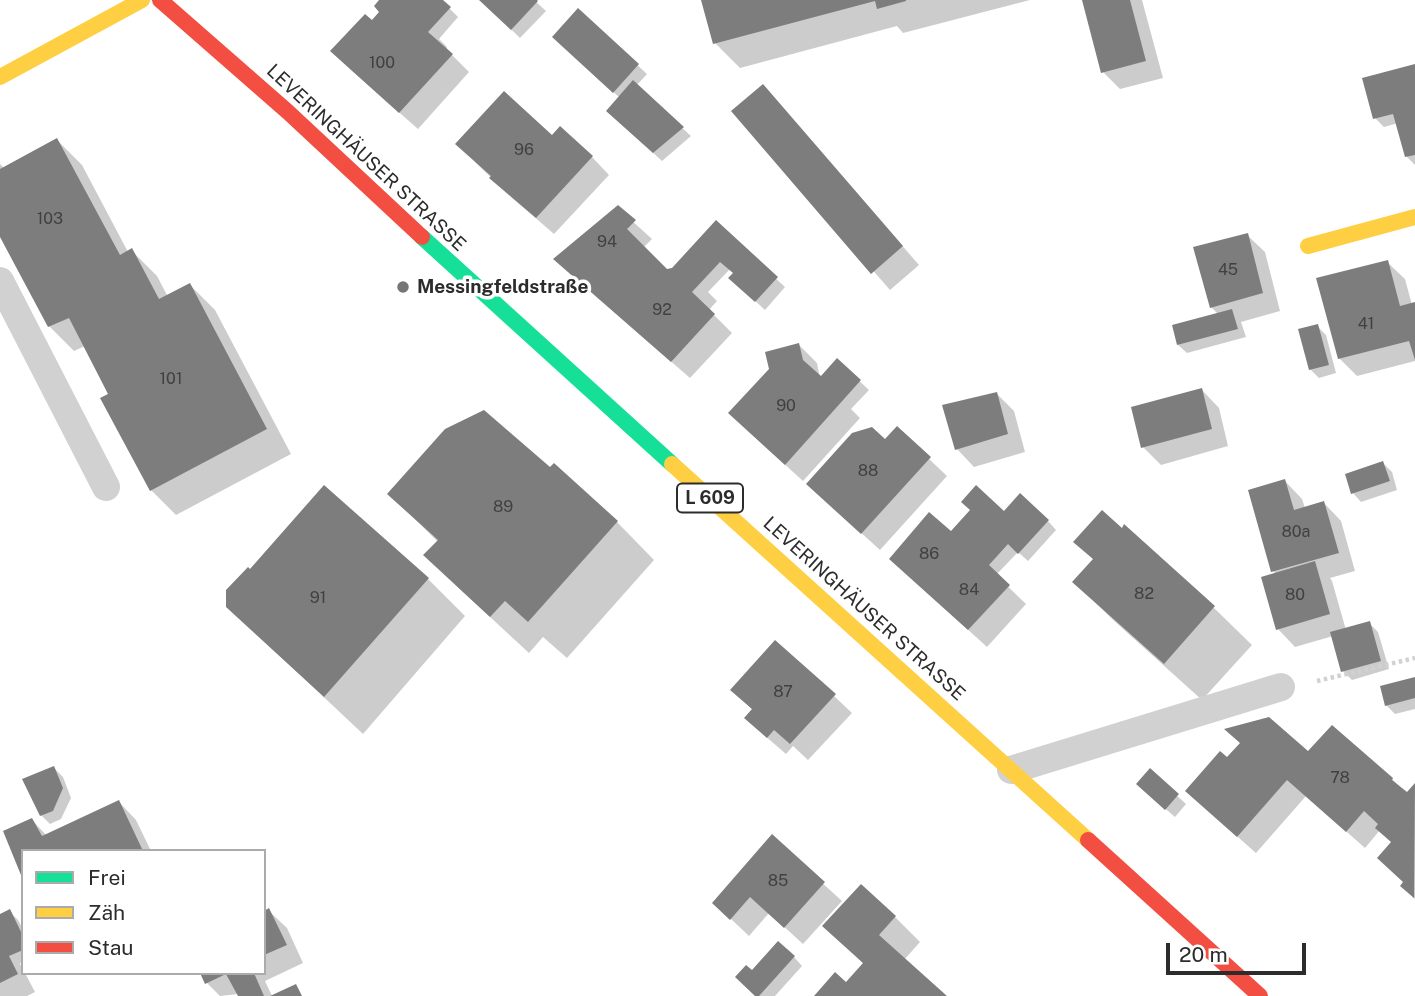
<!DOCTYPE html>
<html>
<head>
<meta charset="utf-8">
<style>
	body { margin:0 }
	#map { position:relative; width:1415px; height:996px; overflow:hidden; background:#fff; font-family:"Public Sans",sans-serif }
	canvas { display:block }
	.legend { position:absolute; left:21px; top:849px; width:245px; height:126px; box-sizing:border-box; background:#fff; border:2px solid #ababab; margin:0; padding:9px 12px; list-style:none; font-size:21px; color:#2c2c2c }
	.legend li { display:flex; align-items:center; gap:14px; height:35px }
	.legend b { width:35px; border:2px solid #ababab }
	.scale { position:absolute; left:1166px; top:943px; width:140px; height:32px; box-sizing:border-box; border:4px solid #2c2c2c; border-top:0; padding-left:9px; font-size:21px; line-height:24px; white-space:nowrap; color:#2c2c2c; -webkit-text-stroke:5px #fff; paint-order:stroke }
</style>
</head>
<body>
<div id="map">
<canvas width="1415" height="996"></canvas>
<ul class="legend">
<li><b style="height:9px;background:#16e098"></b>Frei</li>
<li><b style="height:9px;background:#ffcf43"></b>Zäh</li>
<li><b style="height:9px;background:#f24e42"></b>Stau</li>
</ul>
<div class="scale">20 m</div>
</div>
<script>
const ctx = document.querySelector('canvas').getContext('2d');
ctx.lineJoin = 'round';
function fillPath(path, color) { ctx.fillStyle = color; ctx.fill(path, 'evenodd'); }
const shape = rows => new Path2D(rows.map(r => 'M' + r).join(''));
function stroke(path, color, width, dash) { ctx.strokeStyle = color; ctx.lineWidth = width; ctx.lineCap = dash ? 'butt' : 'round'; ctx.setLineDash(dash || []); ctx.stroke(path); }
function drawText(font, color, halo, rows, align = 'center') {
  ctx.font = font + ' "Public Sans",sans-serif'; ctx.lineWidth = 7; ctx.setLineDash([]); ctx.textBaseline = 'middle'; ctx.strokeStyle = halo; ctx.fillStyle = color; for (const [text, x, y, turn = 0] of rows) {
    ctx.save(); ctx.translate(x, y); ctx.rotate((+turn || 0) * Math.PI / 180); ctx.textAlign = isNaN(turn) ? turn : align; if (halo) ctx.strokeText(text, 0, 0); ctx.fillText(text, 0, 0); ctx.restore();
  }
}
const shadow = shape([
	[381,0,441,0,458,17,439,39,447,47,446,49,469,72,418,129,350,69,372,22,382,12],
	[481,0,534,0,546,11,520,38],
	[703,0,1030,0,903,33,897,26,740,68,715,43],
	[1083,0,1142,0,1163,78,1120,89,1103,72],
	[578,10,647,74,636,86,691,136,662,161,617,120,620,98,563,46],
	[1415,66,1415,165,1407,157,1398,123,1384,127,1375,118],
	[763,86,919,265,890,290,734,111],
	[552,137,592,157,609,175,554,234,509,195,475,162],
	[57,140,82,165,128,252,132,251,157,276,168,297,190,285,215,310,291,454,176,515,151,490,111,395,85,346,74,351,49,326,0,233,0,164,4,168],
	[618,208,652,239,644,247,666,271,673,270,716,223,785,287,765,310,739,286,735,274,730,269,708,292,717,301,709,310,732,333,690,378,573,276],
	[1247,235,1265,252,1280,311,1241,322,1246,337,1187,353,1178,345,1219,315,1211,307],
	[1387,262,1405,279,1412,305,1415,304,1415,361,1357,376,1339,358],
	[1317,326,1326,335,1336,373,1319,378,1310,369],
	[799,345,817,363,820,379,837,360,869,390,851,409,860,418,803,481,748,431],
	[1202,390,1219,408,1228,446,1161,465,1143,447],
	[996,393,1014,411,1025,452,974,467,957,449],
	[886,442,929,459,947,476,880,550,826,501],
	[1383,463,1392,472,1397,490,1361,502,1353,493],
	[550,470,617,522,654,560,567,658,543,637,529,653,463,592,426,555,438,542,390,494],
	[1285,481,1302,499,1305,508,1324,503,1341,521,1355,571,1330,578,1332,581,1346,630,1369,623,1378,632,1389,669,1352,680,1343,671,1333,636,1295,647,1278,629,1276,574,1273,571],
	[1005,513,1048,521,1056,530,1028,561,1018,552,996,575,1026,604,987,647,909,576,963,545],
	[1124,527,1214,608,1252,645,1202,700,1112,619,1075,582],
	[428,579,465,616,363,734,227,606],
	[1415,678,1415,709,1395,714,1386,705],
	[732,689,834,696,852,713,808,760,793,746,786,754,764,735,753,710],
	[1308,754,1392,779,1407,794,1415,786,1415,899,1402,886,1404,883,1393,843,1380,830,1365,848,1306,796,1256,853,1205,808,1227,759],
	[54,768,63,777,71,798,61,819,50,824,41,815],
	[1150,771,1186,804,1175,817,1147,793],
	[119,802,136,820,151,851,23,851,32,820,47,836],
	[772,837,842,901,803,944,769,913,749,936,714,903],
	[9,911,18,920,23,929,23,962,20,963,23,973,25,973,35,992,27,996,0,996,0,916],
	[269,911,287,928,303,963,265,981,272,996,239,996,238,994,220,996,207,983,202,973,264,973,264,913],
	[895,917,920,942,904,960,944,996,816,996,846,984,864,964,825,926],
	[794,957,802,966,775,996,757,996,752,972]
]);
const building = shape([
	[379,0,443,0,451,7,428,32,453,54,399,113,330,51,365,14,372,20,379,12,374,6],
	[479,0,537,0,538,1,511,30],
	[701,0,906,0,906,1,877,9,875,1,713,44],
	[1082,0,1130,0,1146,61,1101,73],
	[578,8,639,64,613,93,552,37],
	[1415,64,1415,155,1405,157,1393,114,1373,119,1362,78],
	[633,80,684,127,653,153,606,111],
	[763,84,903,246,871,274,731,111],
	[504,91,552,135,560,126,593,156,536,218,489,178,491,176,455,144],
	[57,138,120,255,132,248,159,299,190,283,267,429,150,491,100,398,108,394,69,318,48,327,0,237,0,169],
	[618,205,636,220,627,229,667,269,672,268,716,220,778,277,755,302,728,278,733,273,720,262,692,292,715,314,671,362,553,259],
	[1248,233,1263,293,1210,308,1193,247],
	[1388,260,1400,306,1415,302,1415,360,1409,341,1338,359,1316,278],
	[1232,309,1238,329,1177,345,1172,325],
	[1318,324,1329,365,1309,370,1298,329],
	[799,343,803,360,821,376,837,358,861,380,785,465,728,413,769,369,765,352],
	[1202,388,1212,429,1141,448,1131,407],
	[997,392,1008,434,955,450,942,405],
	[484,410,550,467,554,463,618,521,528,622,505,601,490,617,423,555,438,540,387,494,445,429],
	[897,426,931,457,861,534,806,484,852,433,872,427,885,439],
	[1383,461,1390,481,1351,494,1345,474],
	[1285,479,1294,510,1324,501,1339,553,1271,572,1248,490],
	[324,485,429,578,324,697,226,607,226,590,248,567,250,569],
	[976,485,1004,511,1020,493,1049,520,1018,554,1008,544,989,565,1010,585,968,630,889,559,929,512,951,531,970,510,961,502],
	[1102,510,1122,528,1124,524,1215,606,1164,664,1072,582,1093,559,1073,542],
	[1315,561,1330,614,1276,630,1261,577],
	[1370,621,1381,661,1341,672,1330,632],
	[775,640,836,694,790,744,774,730,767,738,744,718,752,709,730,690],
	[1415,677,1415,698,1385,706,1380,686],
	[1269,717,1308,751,1332,725,1393,778,1392,780,1407,792,1415,783,1414,898,1400,886,1403,882,1377,858,1391,842,1375,828,1378,824,1364,811,1346,832,1287,780,1237,837,1185,791,1220,751,1227,757,1240,743,1224,729],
	[54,766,63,788,53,811,40,816,22,779],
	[1150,768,1179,794,1165,810,1136,784],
	[119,800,143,851,23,851,23,880,3,831,32,818,42,836],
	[772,834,825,882,784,928,750,897,730,920,712,903],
	[861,884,896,916,879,935,947,996,814,996,835,972,846,982,863,963,822,926],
	[269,908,287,945,264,955,264,911],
	[10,909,23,936,23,950,9,956,18,974,0,983,0,914],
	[778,941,795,956,759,996,755,996,735,977,746,965,752,970],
	[200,973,254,973,264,996,238,996,226,974,205,984],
	[296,984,302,996,270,996]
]);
const path = shape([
	[1317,681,1415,658]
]);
const lane = shape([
	[0,281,106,487],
	[1011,770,1281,687]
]);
const fast = shape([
	[422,237,672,464]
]);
const slow = shape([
	[0,77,142,0],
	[1308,246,1415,217],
	[672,464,1088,840]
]);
const jam = shape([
	[160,0,288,112,422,237],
	[1088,840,1260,996]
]);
const markers = [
	[403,287,7,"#767676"]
];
const numberNames = [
	["100",382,63],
	["96",524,150],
	["103",50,219],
	["94",607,242],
	["45",1228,270],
	["92",662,310],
	["41",1366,324],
	["101",171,379],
	["90",786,406],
	["88",868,471],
	["89",503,507],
	["80a",1296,532],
	["86",929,554],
	["84",969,590],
	["82",1144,594],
	["80",1295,595],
	["91",318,598],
	["87",783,692],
	["78",1340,778],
	["85",778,881]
];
const shields = [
	[710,498,66]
];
const shieldNames = [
	["L 609",710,498]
];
const streetNames = [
	["LEVERINGHÄUSER STRASSE",366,158,43],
	["LEVERINGHÄUSER STRASSE",864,609,42]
];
const poiNames = [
	["Messingfeldstraße",417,287]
];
fillPath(shadow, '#0003');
fillPath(building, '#7d7d7d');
stroke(path, '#d1d1d1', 4.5, [3.5, 3.5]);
stroke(lane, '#d1d1d1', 28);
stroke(fast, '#16e098', 16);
stroke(slow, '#ffcf43', 16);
stroke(jam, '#f24e42', 16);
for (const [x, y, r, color] of markers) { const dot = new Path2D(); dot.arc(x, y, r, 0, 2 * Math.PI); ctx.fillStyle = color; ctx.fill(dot); stroke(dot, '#fff', 2.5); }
drawText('16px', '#404040', null, numberNames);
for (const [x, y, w] of shields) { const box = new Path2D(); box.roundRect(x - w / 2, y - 14.5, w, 29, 5); ctx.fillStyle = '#fff'; ctx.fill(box); stroke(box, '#2c2c2c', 2); }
drawText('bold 18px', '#2c2c2c', null, shieldNames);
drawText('19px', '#2c2c2c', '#fff', streetNames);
drawText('bold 19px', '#2c2c2c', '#fff', poiNames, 'left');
</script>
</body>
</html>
